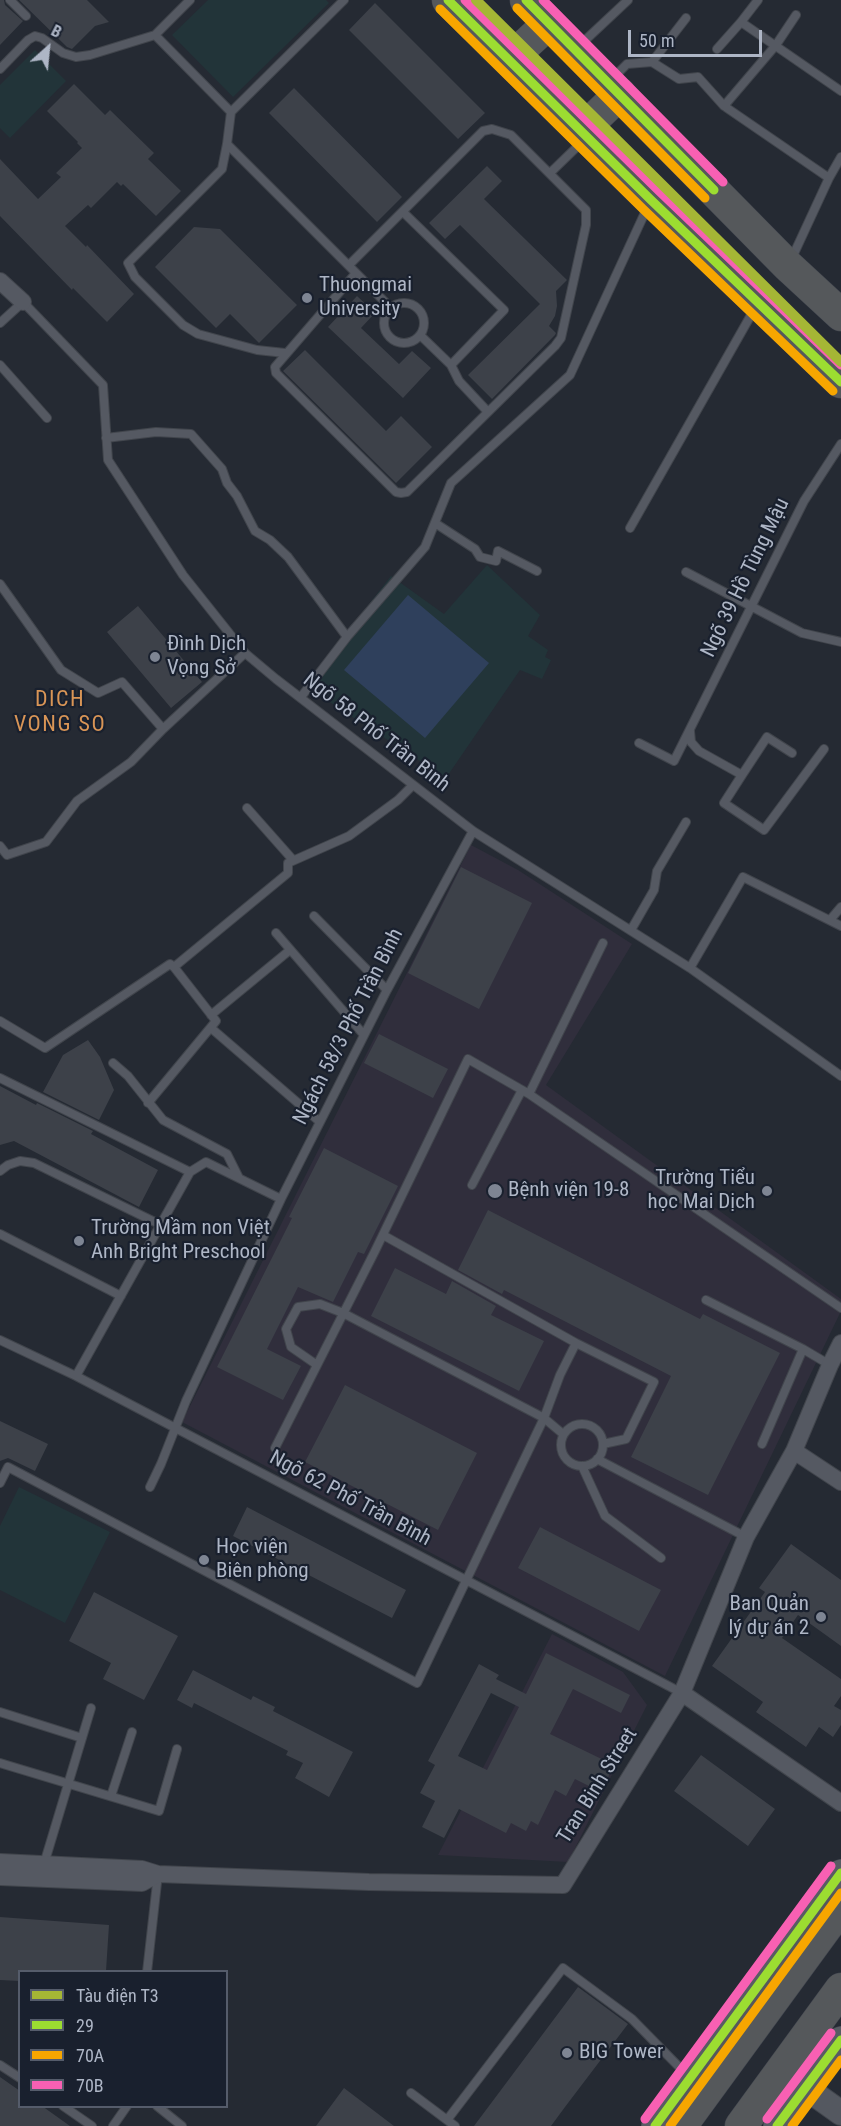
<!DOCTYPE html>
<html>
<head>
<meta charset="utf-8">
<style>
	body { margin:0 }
	#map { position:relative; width:841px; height:2126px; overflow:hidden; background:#252a33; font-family:"Roboto Condensed",sans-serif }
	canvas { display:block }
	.legend { position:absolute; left:18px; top:1970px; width:210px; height:138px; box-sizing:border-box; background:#19202e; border:2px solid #555c6b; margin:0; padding:8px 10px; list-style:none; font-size:18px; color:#aeb6c6 }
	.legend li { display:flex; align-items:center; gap:12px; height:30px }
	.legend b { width:30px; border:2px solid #555c6b }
	.north { position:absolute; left:18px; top:18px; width:60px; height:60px; -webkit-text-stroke:4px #19202e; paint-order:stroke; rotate:27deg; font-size:16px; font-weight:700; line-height:24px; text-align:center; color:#aeb6c6 }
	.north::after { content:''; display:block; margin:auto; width:21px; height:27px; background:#aeb6c6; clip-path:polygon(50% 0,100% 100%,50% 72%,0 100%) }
	.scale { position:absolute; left:628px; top:30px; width:134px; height:27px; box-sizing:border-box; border:3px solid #aeb6c6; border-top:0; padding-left:8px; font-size:18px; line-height:21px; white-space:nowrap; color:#aeb6c6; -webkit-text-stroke:4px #19202e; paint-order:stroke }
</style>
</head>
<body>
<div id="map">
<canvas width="841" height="2126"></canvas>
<ul class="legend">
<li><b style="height:8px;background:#a5b635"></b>Tàu điện T3</li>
<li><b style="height:8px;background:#9cdd31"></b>29</li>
<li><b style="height:8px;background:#f7a600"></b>70A</li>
<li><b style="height:8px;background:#f860b3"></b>70B</li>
</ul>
<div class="north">B</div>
<div class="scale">50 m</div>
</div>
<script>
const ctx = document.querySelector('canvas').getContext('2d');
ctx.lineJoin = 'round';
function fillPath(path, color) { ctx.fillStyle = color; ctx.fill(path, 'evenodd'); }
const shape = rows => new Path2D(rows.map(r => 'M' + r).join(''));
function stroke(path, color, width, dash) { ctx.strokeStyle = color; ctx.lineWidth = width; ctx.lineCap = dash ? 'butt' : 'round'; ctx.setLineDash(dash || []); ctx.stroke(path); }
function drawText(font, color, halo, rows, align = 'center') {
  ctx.font = font + ' "Roboto Condensed",sans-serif'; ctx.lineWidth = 4.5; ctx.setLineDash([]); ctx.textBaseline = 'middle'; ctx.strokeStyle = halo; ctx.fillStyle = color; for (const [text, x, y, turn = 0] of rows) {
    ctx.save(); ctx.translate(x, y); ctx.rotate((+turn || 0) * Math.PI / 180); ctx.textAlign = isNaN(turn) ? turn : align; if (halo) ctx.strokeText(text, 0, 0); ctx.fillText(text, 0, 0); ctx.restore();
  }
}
const medical = shape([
	[471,845,518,870,632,944,546,1085,841,1299,841,1311,665,1676,182,1422],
	[552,1634,623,1672,647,1705,568,1862,438,1855]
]);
const green = shape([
	[208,0,326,0,329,3,233,97,172,35],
	[35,50,66,81,10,138,0,128,0,85],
	[487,565,540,615,528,636,548,650,545,657,551,660,542,679,520,670,446,778,325,699,316,672,391,576,444,614],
	[19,1487,110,1532,65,1623,0,1590,0,1526]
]);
const water = shape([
	[408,595,489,663,425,738,344,670]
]);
const building = shape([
	[0,0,4,0,5,5,23,21,0,45],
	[19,0,87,0,109,22,95,26,72,49,67,47],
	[375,3,485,113,458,139,349,30],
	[74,84,105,115,110,110,154,153,148,159,181,191,156,216,123,184,121,186,117,182,91,208,88,205,65,226,86,247,87,245,134,294,107,322,73,288,72,290,0,216,0,159,38,199,61,177,56,173,82,148,77,143,78,142,47,111],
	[294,88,402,197,377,222,269,113],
	[487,166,502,181,484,199,567,280,556,291,557,306,555,316,549,326,556,333,555,335,492,399,468,375,540,304,460,225,445,239,429,223],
	[194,227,220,229,297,305,259,343,230,314,216,328,155,267],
	[357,296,375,313,361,328,399,364,412,351,431,368,403,398,328,327],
	[305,350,386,431,401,416,432,447,396,483,283,371],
	[138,606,202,682,171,708,107,632],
	[461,867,532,903,479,1009,408,973],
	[379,1034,448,1069,433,1098,364,1063],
	[88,1040,100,1057,114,1090,99,1120,43,1092,63,1055],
	[0,1086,36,1105,37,1103,93,1131,91,1134,158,1170,139,1207,14,1141,0,1145],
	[324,1148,398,1186,364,1254,358,1252,333,1302,298,1287,267,1349,301,1366,283,1400,217,1367,292,1218,289,1217],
	[488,1210,700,1319,703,1314,780,1353,708,1495,631,1457,671,1376,504,1290,502,1294,458,1270],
	[395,1268,446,1294,452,1281,496,1306,491,1315,544,1341,519,1391,371,1316],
	[345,1385,477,1453,438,1530,305,1462],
	[0,1421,48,1444,35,1471,8,1458,0,1461],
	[247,1507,406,1590,392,1618,233,1536],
	[540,1527,661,1590,639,1631,518,1568],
	[791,1544,841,1580,841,1646,798,1615,782,1638,841,1679,841,1696,834,1706,841,1710,841,1725,833,1737,819,1727,806,1747,756,1712,763,1702,712,1666,765,1592,759,1588],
	[94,1592,178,1636,144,1700,103,1679,111,1663,69,1641],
	[546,1653,630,1695,621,1713,573,1689,550,1734,614,1765,601,1792,575,1779,566,1796,555,1790,538,1825,531,1821,526,1831,511,1823,506,1833,459,1809,444,1838,422,1827,435,1801,420,1793,435,1765,428,1761,479,1664,499,1675,496,1679,526,1694],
	[491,1693,519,1707,487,1770,458,1756],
	[193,1670,251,1700,253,1696,275,1707,273,1711,353,1752,329,1797,295,1778,303,1763,286,1755,288,1751,194,1703,192,1708,177,1700],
	[701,1755,775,1809,748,1846,674,1791],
	[0,1917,109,1925,106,1971,20,1971,20,1981,0,1980],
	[578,1987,628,2024,565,2107,551,2126,474,2126],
	[0,2077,20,2091,20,2106,42,2106,70,2126,0,2126],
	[344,2088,394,2126,316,2126]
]);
const lane = shape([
	[10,0,26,16],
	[344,0,231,112,227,144,391,308],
	[741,22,758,0],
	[155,35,231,112],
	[580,45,628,0],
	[717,49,741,22,841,91],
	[652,62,686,18],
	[0,69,28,40,35,36,42,38,63,53,76,57,90,55,155,35,190,0],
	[611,80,627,64,652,62,679,79,698,77,724,106,829,178],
	[724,106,776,45,796,15],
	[227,144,222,169,128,263,135,277,183,325,198,334,257,350,285,353],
	[550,173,582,142],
	[403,212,504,310,451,365],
	[791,260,829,178,841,157],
	[349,265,483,131,492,129,511,135,586,210,586,225,561,338,555,346,407,492,401,493,396,492,276,373,275,367,356,273],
	'384 323a20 20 0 1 1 40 0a20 20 0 1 1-40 0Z',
	[0,323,23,302,103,385,108,460,183,575,245,653,276,679,473,831,690,968,841,1076],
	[420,335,451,365,459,381,488,412],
	[0,365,47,418],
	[106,438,156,432,191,434,222,469,227,483,237,496,255,531,270,540,288,557,347,637],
	[435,523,475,549,480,557,496,561,498,551,537,571],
	[630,528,755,308],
	[686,572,802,633,841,642],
	[0,584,61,670,98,693,122,682,163,729],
	[301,697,347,637,425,547,451,483,570,375,648,206],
	[690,731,691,742,699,751,742,775,767,737,792,753],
	[639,743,674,761,804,501,841,444],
	[742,775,724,803,764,830,824,749],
	[247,808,293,860],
	[0,846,7,855,46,842,77,801,131,762,163,729,245,653],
	[314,916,387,990],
	[830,920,841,907],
	[631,930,654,890,657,871,686,822],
	[276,933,364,1035],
	[174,967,288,873,288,863,349,836,398,800,413,785],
	[690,968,743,877,841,926],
	[211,1015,290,950],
	[0,1021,45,1048,170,964,174,967,216,1021,148,1103],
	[211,1028,320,1122],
	[113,1063,128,1076,163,1120,227,1154,239,1178],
	[0,1078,190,1172],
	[529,1094,603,943],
	[0,1171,8,1165,20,1161,34,1163,161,1225],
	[472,1185,522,1090],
	[0,1234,121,1296],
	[383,1235,576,1343,654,1382,626,1439,603,1444],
	[706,1300,803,1349,830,1365],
	[0,1340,76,1376,682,1693],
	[317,1365,291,1347,286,1329,298,1307,320,1304,343,1313,544,1418,563,1434],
	[76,1376,190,1172,206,1162,281,1199],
	'561 1445a21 21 0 1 1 42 0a21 21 0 1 1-42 0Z',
	[762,1444,803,1349],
	[275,1448,375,1251,468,1059,529,1094,841,1308],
	[597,1459,746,1537],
	[582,1466,605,1516,661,1558],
	[0,1483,8,1467,417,1683,544,1418,560,1375,576,1343],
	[150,1487,161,1464,186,1401,281,1199,387,990,473,831],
	[0,1712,82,1738],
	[0,1763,159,1811,177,1749],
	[111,1796,132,1732],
	[44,1864,91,1708],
	[147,1972,158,1874],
	[0,2065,20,2078],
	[411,2093,455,2126],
	[63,2106,92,2126],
	[157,2106,182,2126],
	[447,2120,563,1968,632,2019,688,2076],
	[113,2126,127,2106]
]);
const street = shape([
	[0,281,23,302],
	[794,1451,841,1482],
	[682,1693,841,1803],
	[0,1862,142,1869,158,1874,369,1882,563,1885,682,1693,746,1537,794,1451,830,1365,841,1343],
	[0,1877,142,1883,158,1874]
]);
const secondary = shape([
	[806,2088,841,2113]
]);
const primary = shape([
	[655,2126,841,1873],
	[777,2126,841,2040]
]);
const highway = shape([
	[448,0,651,200,841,382],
	[526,0,788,266,841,315],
	[509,60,549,23],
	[581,131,620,94],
	[681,2126,841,1907],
	[741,2126,841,1989]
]);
const bus1 = shape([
	[448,0,651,200,841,382],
	[526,0,714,190],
	[655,2126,841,1873],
	[777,2126,841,2040]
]);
const bus2 = shape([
	[517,8,705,198],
	[440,9,643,209,833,391],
	[670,2126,841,1893],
	[792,2126,841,2060]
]);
const bus3 = shape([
	[465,0,659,191,841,365],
	[543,0,723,182],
	[645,2119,831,1866],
	[767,2119,831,2033]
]);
const metro1 = shape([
	[476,0,841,362]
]);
const markers = [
	[307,298,6,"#7e8593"],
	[155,657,6,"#7e8593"],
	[495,1191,8,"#7e8593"],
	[767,1191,6,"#7e8593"],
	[79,1241,6,"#7e8593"],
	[204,1560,6,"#7e8593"],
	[821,1617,6,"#7e8593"],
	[567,2053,6,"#7e8593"]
];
const poiNames = [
	["Thuongmai",319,286],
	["University",319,310],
	["Đình Dịch",167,645],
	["Vọng Sở",167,669],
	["Trường Tiểu",755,1179,"right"],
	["học Mai Dịch",755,1203,"right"],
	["Bệnh viện 19-8",508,1191],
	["Trường Mầm non Việt",91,1229],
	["Anh Bright Preschool",91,1253],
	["Học viện",216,1548],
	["Biên phòng",216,1572],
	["Ban Quản",809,1605,"right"],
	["lý dự án 2",809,1629,"right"],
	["BIG Tower",579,2053]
];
const streetNames = [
	["Ngõ 39 Hồ Tùng Mậu",746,578,-64],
	["Ngõ 58 Phố Trần Bình",376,733,38],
	["Ngách 58/3 Phố Trần Bình",349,1027,-63],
	["Ngõ 62 Phố Trần Bình",350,1499,28],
	["Tran Binh Street",598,1786,-58]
];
const neighbourhoodNames = [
	["DICH",60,700],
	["VONG SO",60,725]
];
fillPath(medical, '#302e3c');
fillPath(green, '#223439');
fillPath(water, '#2f405c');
fillPath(building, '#3d4149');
stroke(lane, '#41454c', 10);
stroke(street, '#41454c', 18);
stroke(secondary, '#41454c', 26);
stroke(primary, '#424750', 28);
stroke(highway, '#42464f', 33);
stroke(lane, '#555962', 8);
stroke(street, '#555962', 16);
stroke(secondary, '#545860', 24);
stroke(primary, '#585c64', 27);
stroke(highway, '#55585b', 32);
stroke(bus1, '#9cdd31', 9);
stroke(bus2, '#f7a600', 9);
stroke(bus3, '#f860b3', 9);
stroke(metro1, '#a5b635', 10);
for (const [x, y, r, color] of markers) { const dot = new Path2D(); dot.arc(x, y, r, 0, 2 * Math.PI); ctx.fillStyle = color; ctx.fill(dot); stroke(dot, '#19202e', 2); }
drawText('21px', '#aeb6c6', '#19202e', poiNames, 'left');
drawText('21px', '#aeb6c6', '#19202e', streetNames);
ctx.letterSpacing = '1.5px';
drawText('22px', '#d99556', '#19202e', neighbourhoodNames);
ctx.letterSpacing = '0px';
</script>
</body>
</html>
